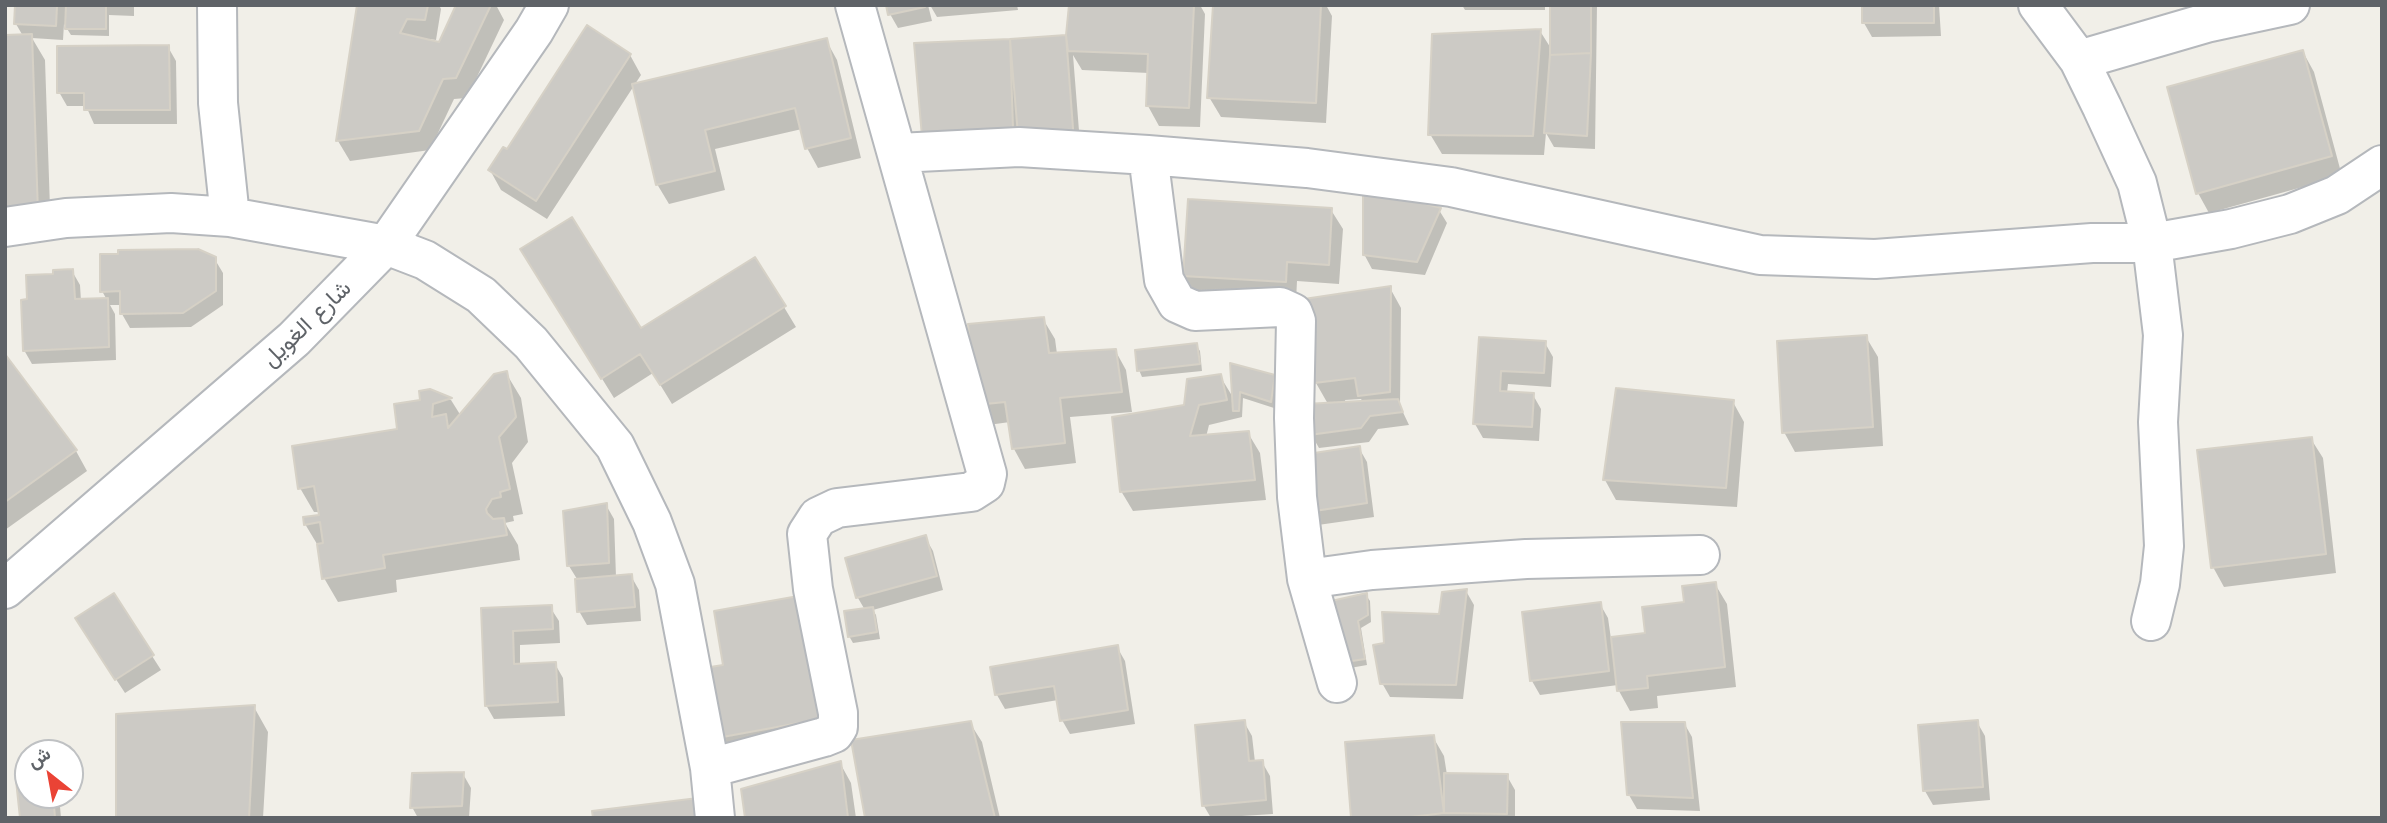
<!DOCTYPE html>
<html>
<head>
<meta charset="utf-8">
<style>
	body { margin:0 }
	#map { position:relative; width:2387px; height:823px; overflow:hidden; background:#f1efe8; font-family:"Work Sans",Vazirmatn,sans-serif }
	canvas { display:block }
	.frame { position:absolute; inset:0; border:7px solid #5f6368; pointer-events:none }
	.north { position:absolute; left:14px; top:739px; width:70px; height:70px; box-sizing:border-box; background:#fff; border:2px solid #bfc1c3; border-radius:50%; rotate:329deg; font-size:19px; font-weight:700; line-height:28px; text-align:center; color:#5f6368 }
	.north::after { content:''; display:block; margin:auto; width:24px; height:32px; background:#ea4335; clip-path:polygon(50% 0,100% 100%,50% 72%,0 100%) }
</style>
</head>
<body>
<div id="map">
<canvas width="2387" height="823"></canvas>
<div class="frame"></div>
<div class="north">ش</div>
</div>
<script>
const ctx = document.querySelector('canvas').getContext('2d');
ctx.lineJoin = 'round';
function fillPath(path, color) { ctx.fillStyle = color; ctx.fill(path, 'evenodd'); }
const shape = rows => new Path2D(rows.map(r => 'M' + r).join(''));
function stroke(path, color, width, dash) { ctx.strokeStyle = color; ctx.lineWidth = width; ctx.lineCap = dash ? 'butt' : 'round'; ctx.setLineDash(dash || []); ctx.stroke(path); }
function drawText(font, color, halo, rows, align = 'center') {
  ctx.font = font + ' "Work Sans",Vazirmatn,sans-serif'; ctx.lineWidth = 7; ctx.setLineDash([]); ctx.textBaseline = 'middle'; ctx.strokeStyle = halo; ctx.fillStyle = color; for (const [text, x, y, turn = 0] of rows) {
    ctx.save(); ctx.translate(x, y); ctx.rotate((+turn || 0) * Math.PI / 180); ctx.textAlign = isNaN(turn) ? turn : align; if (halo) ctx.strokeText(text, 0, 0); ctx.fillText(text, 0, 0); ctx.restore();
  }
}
const shadow = shape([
	[16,5,65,5,65,8,72,8,71,5,134,5,134,16,109,15,109,36,71,35,64,24,63,40,32,38,45,60,51,238,5,240,23,36,16,24],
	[359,5,439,5,441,9,436,40,428,39,427,41,440,44,458,5,496,5,504,20,467,98,454,99,430,150,350,161,338,141],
	[888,5,928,5,932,21,898,28,890,14],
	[930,5,1017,5,1018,10,937,17],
	[1071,5,1200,5,1205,14,1200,127,1159,126,1148,106,1149,73,1082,70,1073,55,1081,156,935,156,1010,41,1067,37],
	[1214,5,1326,5,1332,16,1326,123,1221,117,1209,97],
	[1462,5,1545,5,1545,10,1465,10],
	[1551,5,1597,5,1595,149,1554,147,1546,133,1544,155,1442,154,1430,134,1540,31,1552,50],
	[1864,5,1939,5,1941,36,1872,37,1864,23],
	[826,40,837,60,861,158,818,168,807,148,802,129,715,149,725,190,669,204,657,184,634,86],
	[168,47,176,61,177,124,94,124,86,106,67,106,59,92],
	[2303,52,2314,72,2342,176,2209,213,2198,193],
	[630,55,641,75,547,219,501,190,490,170,507,151],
	[1331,210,1343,229,1339,284,1297,281,1296,301,1196,295,1185,276],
	[1439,210,1447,223,1425,275,1372,269,1364,254],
	[214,258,223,273,223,305,191,327,130,328,122,314,122,305,110,305,115,314,116,360,32,364,24,350,29,301,54,276,72,271,80,285,81,301,107,300,102,291],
	[755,259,796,327,672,404,653,373,614,398,534,269,640,331],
	[1390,288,1401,308,1400,406,1409,425,1378,429,1369,442,1319,448,1311,434,1328,404,1316,383],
	[1361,399,1363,402,1346,403,1345,400],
	[1043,319,1055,339,1057,354,1115,350,1126,370,1132,412,1070,417,1076,463,1025,469,1014,449,1010,422,988,425,977,405],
	[1866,337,1878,357,1883,446,1795,452,1784,432],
	[1480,339,1545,343,1553,357,1551,387,1508,384,1507,393,1533,395,1541,409,1539,441,1483,438,1475,424],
	[1196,345,1200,351,1202,371,1142,377,1139,370],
	[5,357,76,451,87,471,5,530],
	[1231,366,1274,376,1278,383,1274,408,1243,398,1242,417,1209,425,1206,437,1248,433,1260,453,1266,500,1133,511,1121,491,1186,407,1220,376,1234,399],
	[506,373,521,398,528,442,512,463,523,514,513,516,514,521,505,523,518,545,520,560,396,580,397,592,338,602,324,578,320,549,305,524,321,516,320,512,314,512,300,488,399,431,430,391,451,400,461,416],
	[1733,402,1744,422,1737,507,1616,500,1605,480],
	[2311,439,2323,458,2336,573,2224,587,2213,567],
	[1359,448,1367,462,1374,517,1318,525,1310,511],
	[606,505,614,519,616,577,631,576,639,590,641,621,587,625,579,611,577,579,569,566],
	[925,537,933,551,943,590,873,610,876,615,880,639,853,643,849,636,865,610,858,598,847,559],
	[1715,584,1727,604,1736,687,1657,696,1658,708,1630,711,1619,691,1618,685,1540,695,1532,681,1524,613,1600,604,1608,618,1611,639,1647,634],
	[1466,591,1474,605,1463,699,1390,697,1382,683,1386,645,1441,616],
	[113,595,161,670,125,693,85,632],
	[1366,595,1370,601,1371,622,1361,628,1367,665,1350,668,1333,602],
	[550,607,559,621,560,643,520,645,520,666,555,664,563,678,565,716,494,719,486,705,483,610],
	[1117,647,1125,661,1135,724,1070,734,1062,720,1058,700,1005,709,997,695,992,668],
	[726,666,836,738,730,758,718,738],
	[254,707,268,732,263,818,118,818],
	[1244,722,1252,736,1255,762,1262,762,1270,776,1273,814,1211,818,1204,806],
	[1977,722,1985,736,1990,800,1933,805,1925,791],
	[970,723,982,742,1000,818,867,818],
	[1684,723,1692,737,1700,811,1637,809,1629,795],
	[1433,737,1444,756,1447,775,1507,776,1515,790,1515,818,1353,818],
	[840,763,851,783,856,818,747,818],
	[28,769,28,795,59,795,61,818,22,818],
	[463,774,471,788,469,818,418,818,412,807]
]);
const building = shape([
	[15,5,57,5,56,26,14,24,15,5],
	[357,5,428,5,425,20,407,19,400,33,439,42,456,5,491,5,456,78,443,79,419,131,336,141,357,5],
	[886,5,924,5,925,7,888,15,886,5],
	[1069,5,1194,5,1189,108,1146,106,1148,54,1068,51,1066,35,1069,5],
	[1213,5,1321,5,1316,103,1207,98,1213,5],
	[1550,5,1591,5,1591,53,1550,55,1550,5],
	[1862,5,1934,5,1934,23,1862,23,1862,5],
	[66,6,106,6,106,29,65,29,66,6],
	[587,25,631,54,536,201,488,170,503,147,507,149,587,25],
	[1541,29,1533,136,1428,135,1432,34,1541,29],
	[32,34,38,214,5,215,5,35,32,34],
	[1066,35,1074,142,1019,147,1010,39,1066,35],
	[827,38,851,138,805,149,795,108,705,130,715,171,656,185,632,84,827,38],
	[1010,39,1013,129,922,137,914,43,1010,39],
	[169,45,170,110,84,110,84,93,57,93,57,46,169,45],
	[2303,50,2332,156,2196,194,2167,87,2303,50],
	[1591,53,1587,136,1544,133,1550,55,1591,53],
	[1363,187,1441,208,1417,262,1363,255,1363,187],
	[1188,199,1332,208,1329,265,1287,262,1286,282,1183,276,1188,199],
	[572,217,641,328,755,257,786,306,660,385,640,354,601,379,520,249,572,217],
	[198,249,216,257,216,291,183,313,120,314,120,291,100,292,100,254,118,254,118,250,198,249],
	[73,269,75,299,108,298,109,347,23,351,21,300,27,299,26,275,53,274,53,270,73,269],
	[1391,286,1390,392,1358,396,1355,378,1314,383,1304,299,1391,286],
	[1044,317,1049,353,1116,349,1122,392,1060,398,1065,443,1012,449,1005,402,975,405,968,324,1044,317],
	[1867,335,1873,427,1782,433,1777,341,1867,335],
	[1479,337,1546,341,1544,373,1501,371,1500,391,1534,393,1532,427,1473,424,1479,337],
	[1197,343,1200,364,1137,371,1135,350,1197,343],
	[5,354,77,450,5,502,5,354],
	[1230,363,1275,375,1271,402,1240,392,1239,411,1233,411,1230,363],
	[507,371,516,417,499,437,510,489,500,492,501,497,492,499,486,509,487,513,493,519,504,518,507,535,383,555,385,568,322,579,317,544,323,543,320,522,304,525,303,517,319,515,314,486,298,489,292,446,397,429,394,404,420,400,419,391,430,389,452,398,433,404,432,417,446,414,448,428,494,374,507,371],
	[1221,374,1227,400,1199,405,1190,436,1249,431,1255,480,1120,492,1112,417,1184,405,1187,379,1221,374],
	[1616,388,1734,400,1726,488,1603,480,1616,388],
	[1398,399,1403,412,1370,416,1361,428,1309,435,1305,404,1398,399],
	[2312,437,2326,554,2211,568,2197,450,2312,437],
	[1360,446,1367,503,1308,512,1301,455,1360,446],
	[607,503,609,563,567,566,563,511,607,503],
	[926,535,937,576,856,598,845,558,926,535],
	[632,574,635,607,577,612,575,579,632,574],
	[1716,582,1725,667,1647,676,1648,688,1617,691,1611,637,1645,633,1642,607,1684,602,1682,586,1716,582],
	[1467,589,1456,685,1380,684,1373,645,1384,643,1382,612,1439,614,1442,592,1467,589],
	[114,593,154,655,115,680,75,618,114,593],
	[1367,593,1368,615,1358,621,1365,659,1345,662,1331,601,1367,593],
	[804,595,826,718,717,738,704,668,723,665,714,611,804,595],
	[1601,602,1609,671,1530,681,1522,612,1601,602],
	[552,605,553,629,513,631,514,664,556,662,558,702,485,706,481,608,552,605],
	[873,607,877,632,848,637,844,611,873,607],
	[1118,645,1128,710,1060,721,1054,686,995,695,990,667,1118,645],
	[255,705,249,818,116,818,116,714,255,705],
	[1245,720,1249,761,1263,760,1266,800,1202,806,1195,725,1245,720],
	[1978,720,1983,787,1923,791,1918,725,1978,720],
	[971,721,995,818,865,818,851,740,971,721],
	[1621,722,1685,722,1693,798,1627,795,1621,722],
	[1434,735,1444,813,1402,818,1351,818,1345,742,1434,735],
	[841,761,848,818,745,818,741,789,841,761],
	[28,767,28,795,53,795,55,818,20,818,15,771,28,767],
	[464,772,462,806,410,808,412,773,464,772],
	[1444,773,1508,774,1507,814,1444,813,1444,773],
	[698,798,701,818,593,818,592,811,698,798]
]);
const minor = shape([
	[217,5,218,103,230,217],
	[2038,5,2079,60,2102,107,2137,183,2152,243,2163,335,2158,422,2164,546,2160,584,2151,621],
	[2079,60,2206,23,2290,5],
	[898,153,1019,147,1148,155,1307,168,1451,187,1760,255,1875,259,2092,243,2152,243,2231,229,2290,214,2337,195,2382,165],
	[1148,155,1164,280,1177,303,1195,311,1280,307,1293,313,1296,321,1294,418,1297,497,1307,579,1337,683],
	[5,227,66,218,171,213,230,217,386,245,425,260,481,295,531,343,615,446,652,522,675,584,710,768,824,737,834,733,838,727,838,713,813,589,807,534,818,517,837,508,971,492,985,483,987,474,855,5],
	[1307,579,1372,570,1526,559,1700,555],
	[5,589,294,339,386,245,534,31,549,5],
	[710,768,715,818]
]);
const streetNames = [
	["شارع الغويل",307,324,-44]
];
fillPath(shadow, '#0003');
fillPath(building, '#cccac5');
stroke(building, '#d6d1c6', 2);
stroke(minor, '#b5b8bc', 42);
stroke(minor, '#fff', 38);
drawText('23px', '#5f6368', '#fff', streetNames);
</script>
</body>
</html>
